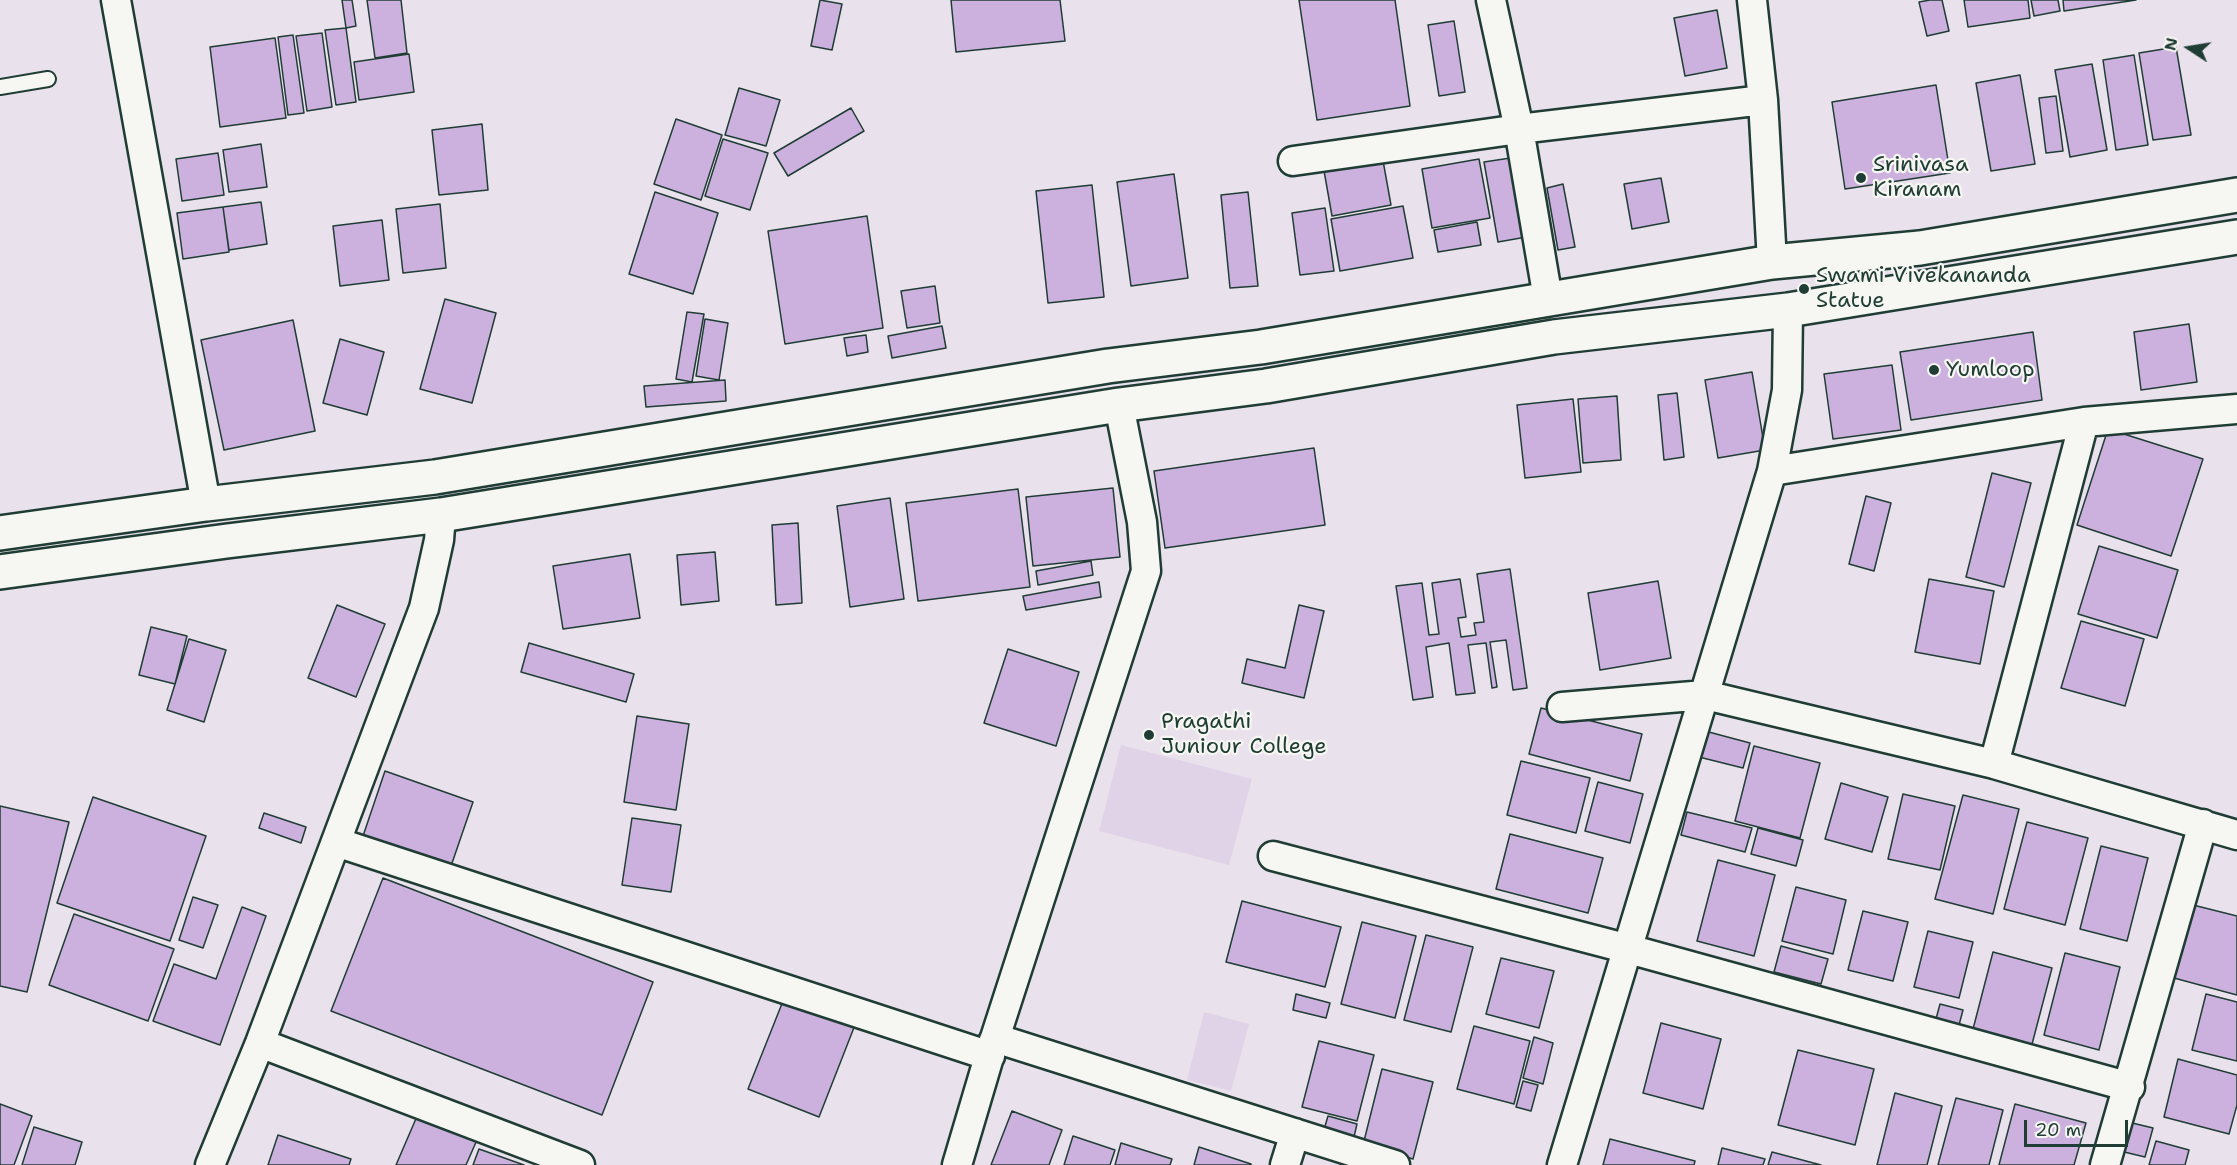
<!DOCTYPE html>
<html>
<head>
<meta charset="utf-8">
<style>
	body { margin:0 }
	#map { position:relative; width:2237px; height:1165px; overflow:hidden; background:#e9e1ec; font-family:"Shantell Sans",sans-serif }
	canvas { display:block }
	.north { position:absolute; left:2159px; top:18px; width:60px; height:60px; -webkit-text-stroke:4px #f6f6f2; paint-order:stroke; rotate:282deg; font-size:16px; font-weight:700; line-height:24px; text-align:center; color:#1f3d34 }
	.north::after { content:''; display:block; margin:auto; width:21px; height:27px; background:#1f3d34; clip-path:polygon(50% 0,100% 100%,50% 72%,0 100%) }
	.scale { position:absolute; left:2024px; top:1120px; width:104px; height:27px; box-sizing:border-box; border:3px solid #1f3d34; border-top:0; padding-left:8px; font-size:18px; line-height:21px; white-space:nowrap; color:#1f3d34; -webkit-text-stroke:4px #f6f6f2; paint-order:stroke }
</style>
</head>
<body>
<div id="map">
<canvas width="2237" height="1165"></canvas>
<div class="north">N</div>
<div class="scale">20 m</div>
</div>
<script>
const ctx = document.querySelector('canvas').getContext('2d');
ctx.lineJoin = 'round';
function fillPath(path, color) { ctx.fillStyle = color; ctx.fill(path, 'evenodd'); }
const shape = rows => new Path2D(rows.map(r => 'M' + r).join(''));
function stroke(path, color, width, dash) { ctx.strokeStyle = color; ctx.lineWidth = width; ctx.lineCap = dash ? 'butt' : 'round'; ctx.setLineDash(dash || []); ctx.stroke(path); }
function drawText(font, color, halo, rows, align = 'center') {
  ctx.font = font + ' "Shantell Sans",sans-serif'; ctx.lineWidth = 4.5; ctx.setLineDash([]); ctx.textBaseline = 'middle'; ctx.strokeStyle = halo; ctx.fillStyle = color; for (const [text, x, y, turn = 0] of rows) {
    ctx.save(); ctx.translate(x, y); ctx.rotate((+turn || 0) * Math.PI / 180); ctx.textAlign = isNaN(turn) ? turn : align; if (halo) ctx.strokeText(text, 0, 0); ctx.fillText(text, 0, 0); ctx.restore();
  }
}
const built = shape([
	[1121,745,1252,779,1229,865,1099,831],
	[1204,1012,1249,1024,1231,1091,1187,1080]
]);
const building = shape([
	[342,0,352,0,356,26,346,28,342,0],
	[367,0,401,0,407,53,375,58,367,0],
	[820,0,842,4,832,50,811,46,820,0],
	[951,0,1060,0,1065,41,956,52,951,0],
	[1299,0,1395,0,1410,106,1317,120,1299,0],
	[1930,0,1942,0,1949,31,1927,36,1919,2,1930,0],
	[1964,0,2028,0,2030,18,1968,27,1964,0],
	[2031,0,2058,0,2060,11,2034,16,2031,0],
	[2063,0,2136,0,2064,11,2063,0],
	[1717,10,1727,68,1685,76,1674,18,1717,10],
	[1454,21,1465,92,1439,96,1428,25,1454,21],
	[346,28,356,102,336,105,325,30,346,28],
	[322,33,332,107,307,111,296,36,322,33],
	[293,35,304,113,288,115,278,37,293,35],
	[275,38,286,118,220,127,210,47,275,38],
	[2176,47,2191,135,2153,140,2139,53,2176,47],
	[409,54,414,92,359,100,354,62,409,54],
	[2134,55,2148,145,2116,150,2103,60,2134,55],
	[2092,64,2107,150,2070,157,2055,70,2092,64],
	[2020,75,2035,164,1991,171,1976,83,2020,75],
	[1936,85,1950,173,1845,189,1832,102,1936,85],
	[739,88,780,100,766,146,725,135,739,88],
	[2056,96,2063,151,2046,153,2039,98,2056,96],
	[851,108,864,131,788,176,774,153,851,108],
	[676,119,722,135,701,200,654,184,676,119],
	[482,124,488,190,439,195,432,130,482,124],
	[723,139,768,153,750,210,705,196,723,139],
	[261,144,267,187,229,192,223,150,261,144],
	[218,153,224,195,182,201,176,159,218,153],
	[1382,155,1391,205,1332,216,1323,165,1382,155],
	[1517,157,1532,236,1498,242,1484,162,1517,157],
	[1479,159,1490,218,1432,228,1422,169,1479,159],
	[1174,174,1188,278,1131,286,1117,182,1174,174],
	[1661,178,1669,222,1632,229,1624,184,1661,178],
	[1563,184,1575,247,1558,250,1547,188,1563,184],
	[1092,185,1104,297,1048,303,1036,191,1092,185],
	[655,192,718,213,693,294,629,274,655,192],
	[1248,192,1258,286,1230,288,1221,195,1248,192],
	[261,202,267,244,229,250,223,207,261,202],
	[440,204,446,268,403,273,396,209,440,204],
	[1403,206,1413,258,1340,271,1331,219,1403,206],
	[223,207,229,252,183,259,177,213,223,207],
	[1325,208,1334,271,1300,275,1292,213,1325,208],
	[867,216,883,328,785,344,768,231,867,216],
	[382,220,389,280,340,286,333,226,382,220],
	[1477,222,1481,245,1438,252,1434,230,1477,222],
	[935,286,940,323,907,328,901,291,935,286],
	[445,299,496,313,472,403,420,389,445,299],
	[687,312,704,314,692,382,676,379,687,312],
	[705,319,728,323,719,380,696,376,705,319],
	[293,320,315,431,224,450,201,340,293,320],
	[2189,324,2197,382,2141,390,2134,332,2189,324],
	[942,326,946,348,892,358,888,336,942,326],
	[2033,332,2042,400,1911,420,1900,352,2033,332],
	[866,335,868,352,847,356,844,338,866,335],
	[340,339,384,352,367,415,323,403,340,339],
	[1892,365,1901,430,1833,439,1824,374,1892,365],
	[1752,372,1765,450,1718,458,1705,380,1752,372],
	[725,380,726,401,646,407,644,386,725,380],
	[1677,393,1684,457,1664,460,1658,395,1677,393],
	[1617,396,1621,460,1583,463,1578,399,1617,396],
	[1573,399,1581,472,1525,478,1517,405,1573,399],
	[2108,429,2203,459,2171,556,2077,525,2108,429],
	[1314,448,1325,525,1165,548,1154,471,1314,448],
	[1992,473,2031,483,2004,587,1966,577,1992,473],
	[1113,488,1120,557,1033,566,1026,497,1113,488],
	[1018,489,1030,587,918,601,906,503,1018,489],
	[1866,496,1891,503,1874,571,1849,564,1866,496],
	[890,498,904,599,850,607,837,506,890,498],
	[798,523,802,603,776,605,772,525,798,523],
	[2099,546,2178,570,2157,638,2078,614,2099,546],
	[715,552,719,601,681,605,677,555,715,552],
	[630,554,640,618,563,629,553,566,630,554],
	[1091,561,1093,575,1038,585,1036,571,1091,561],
	[1510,569,1527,688,1513,690,1506,640,1490,642,1497,687,1492,688,1486,643,1468,645,1475,693,1456,695,1449,643,1426,647,1433,697,1413,700,1396,586,1422,583,1429,635,1439,634,1432,583,1460,579,1466,617,1458,618,1461,637,1476,635,1474,623,1484,622,1477,574,1510,569],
	[1929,579,1994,591,1980,664,1915,652,1929,579],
	[1658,581,1671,658,1600,670,1588,593,1658,581],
	[1099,582,1101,597,1026,610,1023,596,1099,582],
	[337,605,385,624,356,697,308,678,337,605],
	[1299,605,1324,611,1304,698,1242,683,1247,659,1285,668,1299,605],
	[2081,621,2144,639,2125,706,2061,688,2081,621],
	[151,627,187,636,175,684,139,675,151,627],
	[189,639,226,650,204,722,167,710,189,639],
	[529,643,634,674,626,702,521,672,529,643],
	[1008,649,1079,672,1056,746,984,723,1008,649],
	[1541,708,1642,734,1630,781,1529,754,1541,708],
	[637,716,689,724,676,810,624,802,637,716],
	[1705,731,1750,743,1743,768,1699,757,1705,731],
	[1754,746,1820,763,1800,838,1735,821,1754,746],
	[1521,761,1590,778,1576,833,1507,815,1521,761],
	[385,771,473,802,450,869,362,839,385,771],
	[1598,782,1643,794,1630,843,1585,831,1598,782],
	[1841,783,1888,797,1872,852,1825,839,1841,783],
	[1903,794,1955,806,1940,870,1888,859,1903,794],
	[1963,795,2019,809,1993,914,1935,899,1963,795],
	[93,797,206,836,170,941,57,903,93,797],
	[0,806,69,822,27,992,0,986,0,806],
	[1687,812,1752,828,1745,852,1681,835,1687,812],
	[264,813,306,827,301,843,259,828,264,813],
	[632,818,681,825,671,892,622,885,632,818],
	[2027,822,2088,838,2065,925,2004,909,2027,822],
	[1758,828,1803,840,1796,866,1751,854,1758,828],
	[1510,834,1603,858,1588,913,1496,889,1510,834],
	[2101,846,2148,858,2127,941,2080,929,2101,846],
	[1718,860,1775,875,1754,956,1697,941,1718,860],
	[383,878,653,982,602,1115,331,1011,383,878],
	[1796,887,1846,900,1833,954,1782,941,1796,887],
	[193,897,218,905,203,948,179,940,193,897],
	[1242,901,1341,927,1325,987,1226,962,1242,901],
	[2193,905,2237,916,2237,995,2174,978,2193,905],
	[242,907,266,916,220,1045,153,1021,174,964,216,979,242,907],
	[1863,911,1908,922,1893,981,1848,970,1863,911],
	[74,914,174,949,148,1021,49,985,74,914],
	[1362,922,1416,936,1395,1018,1341,1004,1362,922],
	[1928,931,1973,942,1959,998,1914,987,1928,931],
	[1426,935,1473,947,1451,1032,1404,1020,1426,935],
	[1781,946,1828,959,1821,984,1774,972,1781,946],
	[1993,952,2052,968,2031,1048,1972,1033,1993,952],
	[2065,953,2120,967,2099,1050,2044,1035,2065,953],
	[1501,958,1554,971,1539,1028,1486,1014,1501,958],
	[1296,994,1330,1003,1326,1018,1293,1010,1296,994],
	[2206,994,2237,1002,2237,1061,2192,1050,2206,994],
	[785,996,855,1025,819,1117,748,1089,785,996],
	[1940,1004,1963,1010,1959,1025,1936,1019,1940,1004],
	[1661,1023,1721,1039,1703,1109,1643,1093,1661,1023],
	[1474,1026,1530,1041,1514,1104,1457,1089,1474,1026],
	[1534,1037,1553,1043,1543,1084,1523,1078,1534,1037],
	[1319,1041,1374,1055,1357,1121,1302,1107,1319,1041],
	[1798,1050,1874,1069,1855,1145,1778,1125,1798,1050],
	[2178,1059,2237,1075,2237,1105,2229,1134,2164,1117,2178,1059],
	[1382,1069,1433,1082,1413,1159,1363,1145,1382,1069],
	[1523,1081,1538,1085,1531,1111,1516,1107,1523,1081],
	[1895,1093,1942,1106,1927,1165,1877,1165,1895,1093],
	[1956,1098,2003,1110,1989,1165,1938,1165,1956,1098],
	[0,1104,32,1116,14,1165,0,1165,0,1104],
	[2015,1104,2086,1123,2074,1165,1999,1165,2015,1104],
	[421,1107,480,1133,466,1165,396,1165,421,1107],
	[1012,1111,1062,1130,1049,1165,991,1165,1012,1111],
	[1328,1116,1357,1124,1353,1141,1323,1133,1328,1116],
	[2128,1122,2153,1128,2145,1157,2120,1151,2128,1122],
	[34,1127,82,1142,75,1165,22,1165,34,1127],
	[278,1135,351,1159,349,1165,268,1165,278,1135],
	[1073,1136,1115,1150,1110,1165,1064,1165,1073,1136],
	[1610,1139,1695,1161,1694,1165,1603,1165,1610,1139],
	[2156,1141,2189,1150,2185,1165,2149,1165,2156,1141],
	[1121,1143,1172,1159,1170,1165,1115,1165,1121,1143],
	[1199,1147,1251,1164,1251,1165,1194,1165,1199,1147],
	[1722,1148,1765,1159,1763,1165,1718,1165,1722,1148],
	[479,1149,524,1165,473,1165,479,1149],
	[1772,1152,1821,1165,1768,1165,1772,1152]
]);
const lane = shape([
	[0,87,48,79]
]);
const street = shape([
	[116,0,206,504],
	[1491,0,1519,129,1548,299],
	[1752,0,1763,100,1772,262],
	[1293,161,1519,129,1763,100],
	[1119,405,1142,522,1146,571,995,1038,1395,1165],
	[1772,471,2084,422,2237,409],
	[1562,707,1705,695,1994,764,2237,835],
	[1994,764,2084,422],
	[336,842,990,1056],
	[1273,856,1625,948,2130,1087],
	[260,1043,580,1165],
	[210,1165,260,1043,424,608,439,540,441,515],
	[957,1165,994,1040],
	[1285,1165,1295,1133],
	[1562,1165,1772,471,1787,390,1788,310],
	[2105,1165,2203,824]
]);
const secondary = shape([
	[0,533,206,504,435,477,1108,366,1261,347,1772,262,1920,248,2237,195],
	[0,572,227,541,441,515,1119,405,1266,386,1554,337,1788,310,2237,237]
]);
const markers = [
	[1861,178,6,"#1f3d34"],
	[1804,289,6,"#1f3d34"],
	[1934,370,6,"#1f3d34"],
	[1149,735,6,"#1f3d34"]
];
const poiNames = [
	["Srinivasa",1873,165],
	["Kiranam",1873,190],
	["Swami Vivekananda",1816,276],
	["Statue",1816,301],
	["Yumloop",1946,370],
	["Pragathi",1161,722],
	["Juniour College",1161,747]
];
fillPath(built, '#e0d3e8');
fillPath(building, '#ccb1df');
stroke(building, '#1f3d34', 1.5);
stroke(lane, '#1f3d34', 18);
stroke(street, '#1f3d34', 33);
stroke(secondary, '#1f3d34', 38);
stroke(lane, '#f6f6f2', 14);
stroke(street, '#f6f6f2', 28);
stroke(secondary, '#f6f6f2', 33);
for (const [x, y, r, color] of markers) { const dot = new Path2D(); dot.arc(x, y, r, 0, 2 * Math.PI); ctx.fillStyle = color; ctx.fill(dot); stroke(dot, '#f6f6f2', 2); }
drawText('22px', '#1f3d34', '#f6f6f2', poiNames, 'left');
</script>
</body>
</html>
